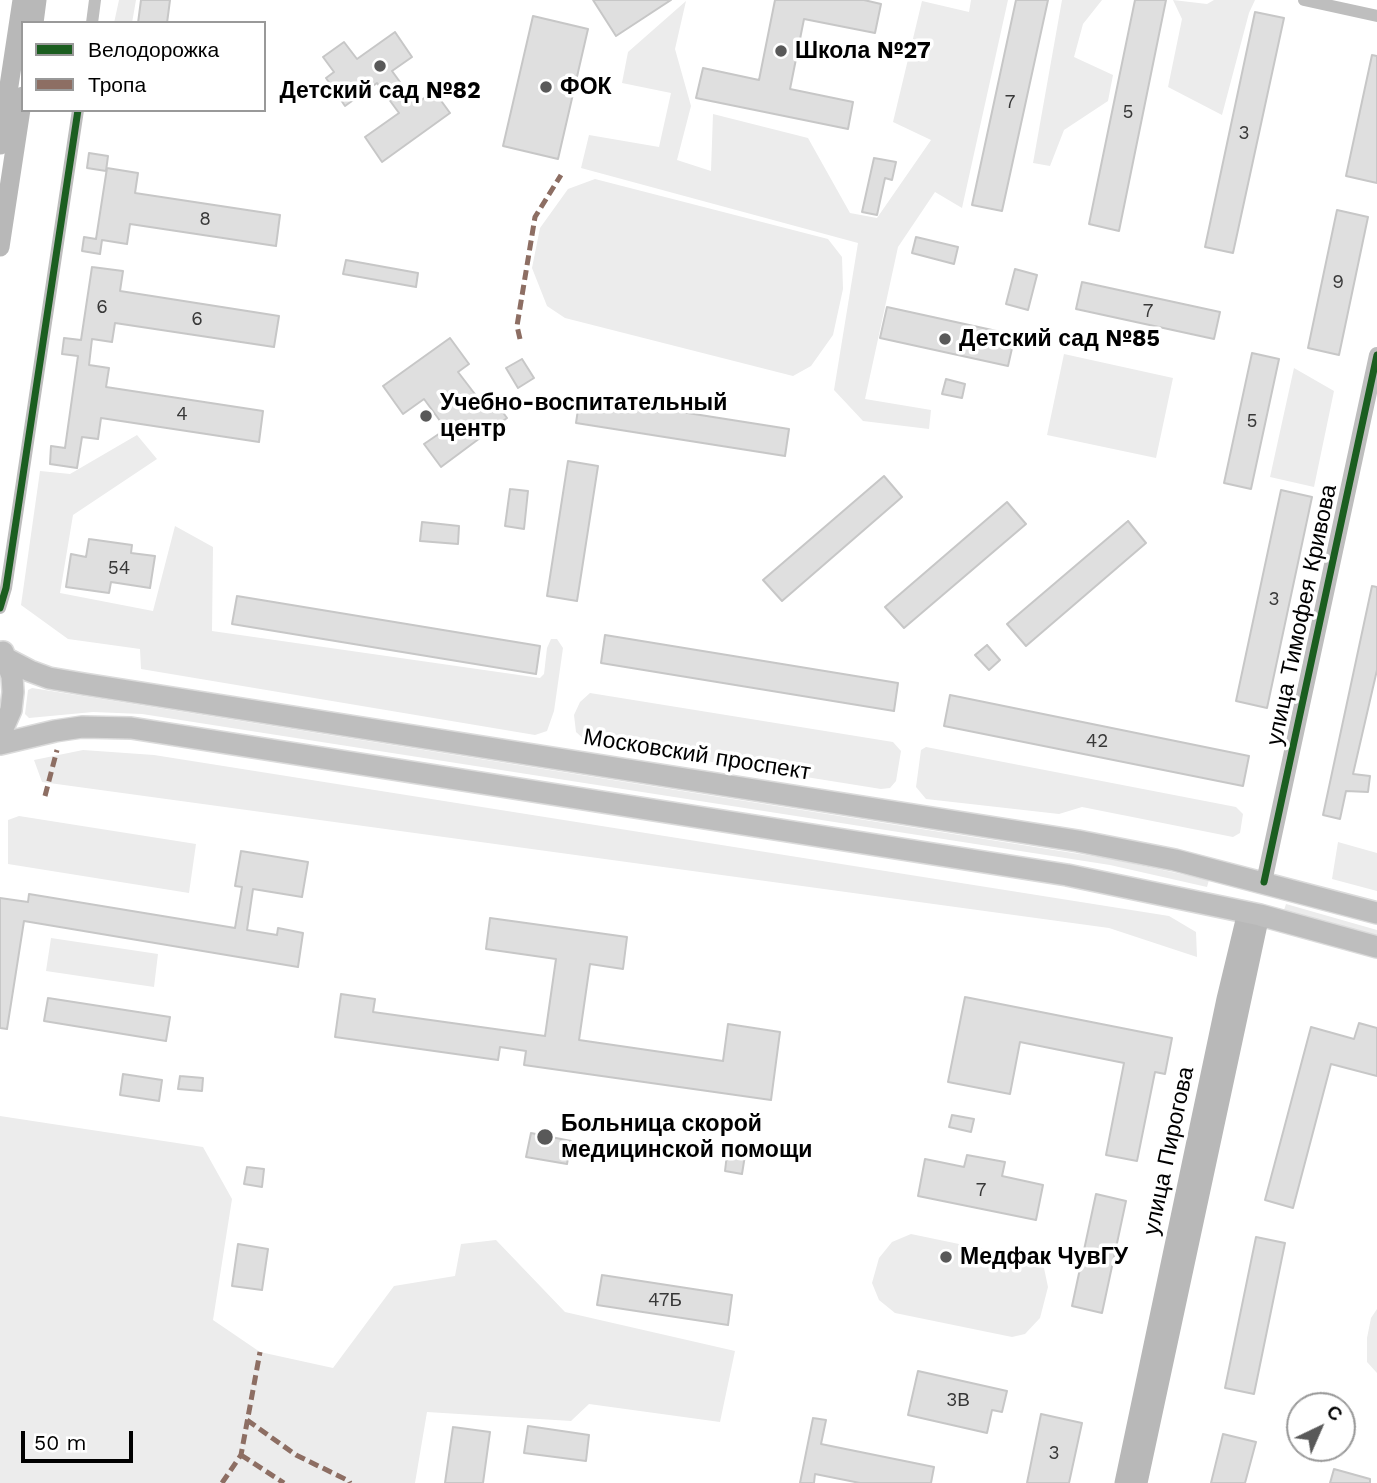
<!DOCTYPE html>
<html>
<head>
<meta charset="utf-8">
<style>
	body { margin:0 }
	#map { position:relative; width:1377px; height:1483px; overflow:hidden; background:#fff; font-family:"Work Sans",sans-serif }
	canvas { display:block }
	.legend { position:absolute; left:21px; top:21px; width:245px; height:91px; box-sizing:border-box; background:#fff; border:2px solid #999; margin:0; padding:9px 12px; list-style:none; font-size:21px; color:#000 }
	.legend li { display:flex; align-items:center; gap:14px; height:35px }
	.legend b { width:35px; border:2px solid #999 }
	.north { position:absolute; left:1286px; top:1392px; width:70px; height:70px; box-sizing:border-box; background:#fff; border:2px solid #999; border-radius:50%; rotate:44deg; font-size:19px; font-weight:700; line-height:28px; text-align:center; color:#000 }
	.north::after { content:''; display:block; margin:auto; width:24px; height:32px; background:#595959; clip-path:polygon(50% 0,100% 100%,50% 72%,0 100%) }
	.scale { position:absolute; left:21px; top:1431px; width:112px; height:32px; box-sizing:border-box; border:4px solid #000; border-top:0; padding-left:9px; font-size:21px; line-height:24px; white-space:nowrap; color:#000; -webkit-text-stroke:5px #fff; paint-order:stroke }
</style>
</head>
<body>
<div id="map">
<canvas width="1377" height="1483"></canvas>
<ul class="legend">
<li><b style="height:9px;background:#1b5e20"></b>Велодорожка</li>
<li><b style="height:9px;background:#8d6e63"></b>Тропа</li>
</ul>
<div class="north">С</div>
<div class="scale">50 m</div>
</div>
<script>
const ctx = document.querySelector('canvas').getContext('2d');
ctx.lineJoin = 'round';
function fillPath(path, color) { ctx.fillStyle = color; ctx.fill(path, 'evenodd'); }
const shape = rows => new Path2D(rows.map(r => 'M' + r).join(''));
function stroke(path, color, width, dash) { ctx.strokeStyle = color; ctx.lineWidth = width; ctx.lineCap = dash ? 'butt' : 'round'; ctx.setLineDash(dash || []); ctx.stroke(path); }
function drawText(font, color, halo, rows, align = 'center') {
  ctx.font = font + ' "Work Sans",sans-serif'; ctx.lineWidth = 7; ctx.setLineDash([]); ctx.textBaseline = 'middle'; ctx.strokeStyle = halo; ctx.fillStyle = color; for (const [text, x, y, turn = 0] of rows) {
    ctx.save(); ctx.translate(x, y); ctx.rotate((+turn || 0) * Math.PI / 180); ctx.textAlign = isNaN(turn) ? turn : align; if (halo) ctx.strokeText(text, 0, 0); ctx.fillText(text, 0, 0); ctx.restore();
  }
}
const green = shape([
	[119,0,136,0,132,23,114,23],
	[971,0,1008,0,962,208,935,192,898,247,865,399,931,410,929,429,863,421,834,390,858,243,581,168,589,135,659,147,671,93,622,83,628,52,686,1,675,49,691,106,677,160,711,171,713,114,808,138,850,213,877,218,931,140,893,122,922,1,969,12],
	[1062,0,1102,0,1083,24,1074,57,1113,75,1108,101,1064,130,1050,166,1033,163],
	[1173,0,1207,4,1214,0,1255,0,1249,13,1222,115,1168,87,1182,19],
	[595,179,828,239,842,257,843,289,833,335,811,366,793,376,565,318,547,306,532,268,540,228,568,189],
	[1064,354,1173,378,1156,458,1047,435],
	[1294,368,1334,391,1314,487,1270,477],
	[137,435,157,459,73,515,60,593,153,611,175,526,213,547,212,631,540,678,544,674,547,648,551,639,557,639,563,648,554,711,547,731,535,735,141,669,140,649,68,639,21,605,40,471,70,474],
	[32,688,1111,859,1209,880,1207,887,1110,865,142,714,93,712,29,718,25,714,28,690],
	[590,693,893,742,901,751,896,781,890,788,881,789,587,742,576,732,574,715,580,702],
	[926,747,1236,807,1243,814,1240,833,1233,837,1082,807,1059,814,926,799,916,787,921,750],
	[83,750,154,755,1169,916,1196,932,1197,957,1109,928,42,782,34,760],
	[19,816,196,844,189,893,8,864,8,820],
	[1338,842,1377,853,1377,891,1332,879],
	[1286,904,1377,930,1377,936,1284,910],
	[51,938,158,954,154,987,46,971],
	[0,1116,203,1147,232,1199,213,1320,260,1352,333,1368,394,1286,455,1276,461,1244,496,1240,565,1312,735,1351,720,1422,589,1404,571,1421,427,1412,415,1483,0,1483],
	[911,1234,1031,1259,1044,1268,1048,1287,1040,1318,1025,1334,1012,1337,895,1313,879,1300,872,1283,879,1258,892,1242],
	[1377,1309,1377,1373,1367,1362,1367,1338,1371,1318]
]);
const building = shape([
	[141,0,170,0,167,23,138,23,141,0],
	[593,0,671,0,616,36,593,0],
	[775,0,864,0,881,4,875,33,804,19,790,89,853,102,848,129,696,98,703,68,759,80,775,0],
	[1016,0,1048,0,1002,211,972,205,1016,0],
	[1135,0,1166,0,1119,231,1089,224,1135,0],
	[1255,12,1284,18,1233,253,1205,247,1255,12],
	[533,16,588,29,558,159,503,146,533,16],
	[395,32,412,57,392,71,416,104,434,91,450,113,382,162,365,137,399,113,377,83,345,106,326,78,334,72,323,57,344,42,357,59,395,32],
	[1372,55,1377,56,1377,183,1346,176,1372,55],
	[89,153,108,156,106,171,87,168,89,153],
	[874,158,896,162,892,180,885,178,877,215,862,212,874,158],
	[107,168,138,173,135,193,280,215,276,246,130,224,127,244,102,240,100,254,82,251,84,237,96,239,107,168],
	[1337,210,1368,217,1339,355,1308,348,1337,210],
	[916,237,958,247,954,264,912,253,916,237],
	[346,260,418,273,416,287,343,274,346,260],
	[92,267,123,271,120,291,279,316,274,347,115,323,112,342,92,339,89,365,109,368,106,387,263,411,259,442,101,418,98,439,82,437,77,468,50,464,51,446,65,448,78,356,62,354,64,338,81,340,92,267],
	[1015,269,1037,275,1028,310,1006,304,1015,269],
	[1082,282,1220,312,1214,339,1076,309,1082,282],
	[887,307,1015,335,1008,366,880,338,887,307],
	[450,338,469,364,458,372,481,402,491,396,507,418,441,467,424,444,446,429,424,399,403,414,383,386,450,338],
	[1252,353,1279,359,1251,489,1224,483,1252,353],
	[522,359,534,378,518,388,506,368,522,359],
	[946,379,965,384,962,398,942,394,946,379],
	[580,396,789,429,785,456,576,423,580,396],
	[568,461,598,466,577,601,547,596,568,461],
	[884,476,902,497,782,601,763,580,884,476],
	[510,489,528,491,524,529,505,526,510,489],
	[1281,490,1312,497,1267,708,1236,701,1281,490],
	[1007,502,1026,524,904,628,885,607,1007,502],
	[1128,521,1146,543,1026,646,1007,624,1128,521],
	[422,522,459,526,458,544,420,541,422,522],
	[89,539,132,545,131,553,155,556,150,588,111,582,109,593,66,587,71,554,86,557,89,539],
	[1372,586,1377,587,1377,670,1353,774,1370,776,1368,792,1346,791,1340,819,1323,815,1372,586],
	[237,596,540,646,536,674,232,624,237,596],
	[605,635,898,683,894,711,601,663,605,635],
	[987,645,1000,660,989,670,975,655,987,645],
	[950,695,1249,756,1243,786,944,726,950,695],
	[241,851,308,862,302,897,253,889,247,930,277,935,278,928,303,933,298,967,24,921,7,1029,0,1028,0,898,28,902,29,894,235,928,242,887,235,886,241,851],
	[490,918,627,937,623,969,590,964,579,1040,723,1061,728,1024,780,1032,771,1100,524,1065,526,1051,500,1047,498,1060,335,1037,341,994,375,999,373,1012,545,1036,556,959,486,949,490,918],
	[965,997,1172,1038,1165,1074,1155,1072,1137,1161,1106,1155,1124,1063,1020,1042,1010,1094,948,1082,965,997],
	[48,998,170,1017,166,1041,44,1021,48,998],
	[1359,1023,1377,1028,1377,1076,1331,1064,1293,1208,1265,1200,1311,1027,1354,1039,1359,1023],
	[123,1074,162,1080,159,1101,120,1095,123,1074],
	[180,1076,203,1078,202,1091,178,1089,180,1076],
	[952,1115,974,1119,971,1132,949,1127,952,1115],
	[531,1133,571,1141,567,1164,526,1157,531,1133],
	[728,1146,746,1149,742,1174,725,1171,728,1146],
	[967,1155,1005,1162,1002,1176,1043,1185,1036,1220,918,1196,925,1159,964,1167,967,1155],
	[247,1167,264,1169,262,1187,244,1184,247,1167],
	[1096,1194,1126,1201,1102,1313,1072,1306,1096,1194],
	[1256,1237,1285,1243,1254,1394,1225,1388,1256,1237],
	[238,1244,268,1249,262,1290,232,1286,238,1244],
	[602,1275,732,1295,728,1325,597,1305,602,1275],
	[918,1371,1007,1391,1002,1412,992,1410,987,1433,908,1415,918,1371],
	[1041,1414,1082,1423,1069,1483,1027,1483,1041,1414],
	[813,1418,826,1420,821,1444,934,1467,931,1483,860,1483,815,1474,814,1483,800,1483,813,1418],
	[528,1426,589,1435,586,1461,524,1453,528,1426],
	[453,1427,490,1432,483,1483,445,1483,453,1427],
	[1223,1434,1256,1442,1245,1483,1211,1483,1223,1434],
	[1334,1469,1370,1479,1370,1483,1330,1483,1334,1469]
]);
const minor = shape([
	[1304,0,1377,16],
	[92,23,95,0],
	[0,608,6,588,78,110]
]);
const tertiary = shape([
	[1264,882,1377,355]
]);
const secondary = shape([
	[34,23,37,0],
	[0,145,22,0],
	[0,247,23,96],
	[1124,1483,1226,999,1247,912],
	[1138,1483,1260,915]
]);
const primary = shape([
	[7,659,30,671,49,678,84,684,1078,841,1175,860,1377,913],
	[0,735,11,710,13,692,12,676,3,652],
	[0,744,55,731,82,727,131,728,1067,875,1260,915,1377,947]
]);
const quiet = shape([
	[520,339,517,326,535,217,561,175],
	[45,796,57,750],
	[247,1420,296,1455,349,1481,350,1483],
	[241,1455,284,1483],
	[222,1483,241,1455,260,1352]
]);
const cycleway = shape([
	[0,608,6,588,78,110],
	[1264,882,1377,355]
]);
const markers = [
	[781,51,7,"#595959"],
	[380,66,7,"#595959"],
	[546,87,7,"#595959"],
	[945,339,7,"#595959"],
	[426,416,7,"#595959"],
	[545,1137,9,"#595959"],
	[946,1257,7,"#595959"]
];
const numberNames = [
	["7",1010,102],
	["5",1128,112],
	["3",1244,133],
	["8",205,219],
	["9",1338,282],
	["6",102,307],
	["7",1148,311],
	["6",197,319],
	["4",182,414],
	["5",1252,421],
	["54",119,568],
	["3",1274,599],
	["42",1097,741],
	["7",981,1190],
	["47Б",665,1300],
	["3В",958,1400],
	["3",1054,1453]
];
const poiNames = [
	["Школа №27",795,51],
	["ФОК",560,87],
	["Детский сад №82",380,91,"center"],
	["Детский сад №85",959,339],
	["Учебно-воспитательный",440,403],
	["центр",440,429],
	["Больница скорой",561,1124],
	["медицинской помощи",561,1150],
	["Медфак ЧувГУ",960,1257]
];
const streetNames = [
	["улица Тимофея Кривова",1302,615,-78],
	["Московский проспект",697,755,9],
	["улица Пирогова",1169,1151,-78]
];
fillPath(green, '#ececec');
fillPath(building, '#dfdfdf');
stroke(building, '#c7c7c7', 2);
stroke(primary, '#dbdbdb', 24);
stroke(minor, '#bebebe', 12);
stroke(tertiary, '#bebebe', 16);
stroke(secondary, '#b8b8b8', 19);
stroke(primary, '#bebebe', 21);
stroke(quiet, '#8d6e63', 5, [10, 5]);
stroke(cycleway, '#1b5e20', 7);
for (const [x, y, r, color] of markers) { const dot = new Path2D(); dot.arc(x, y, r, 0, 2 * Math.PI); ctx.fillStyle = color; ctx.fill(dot); stroke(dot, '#fff', 2.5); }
drawText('19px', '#383838', null, numberNames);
drawText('bold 23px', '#000', '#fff', poiNames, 'left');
drawText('23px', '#000', '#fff', streetNames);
</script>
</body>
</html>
